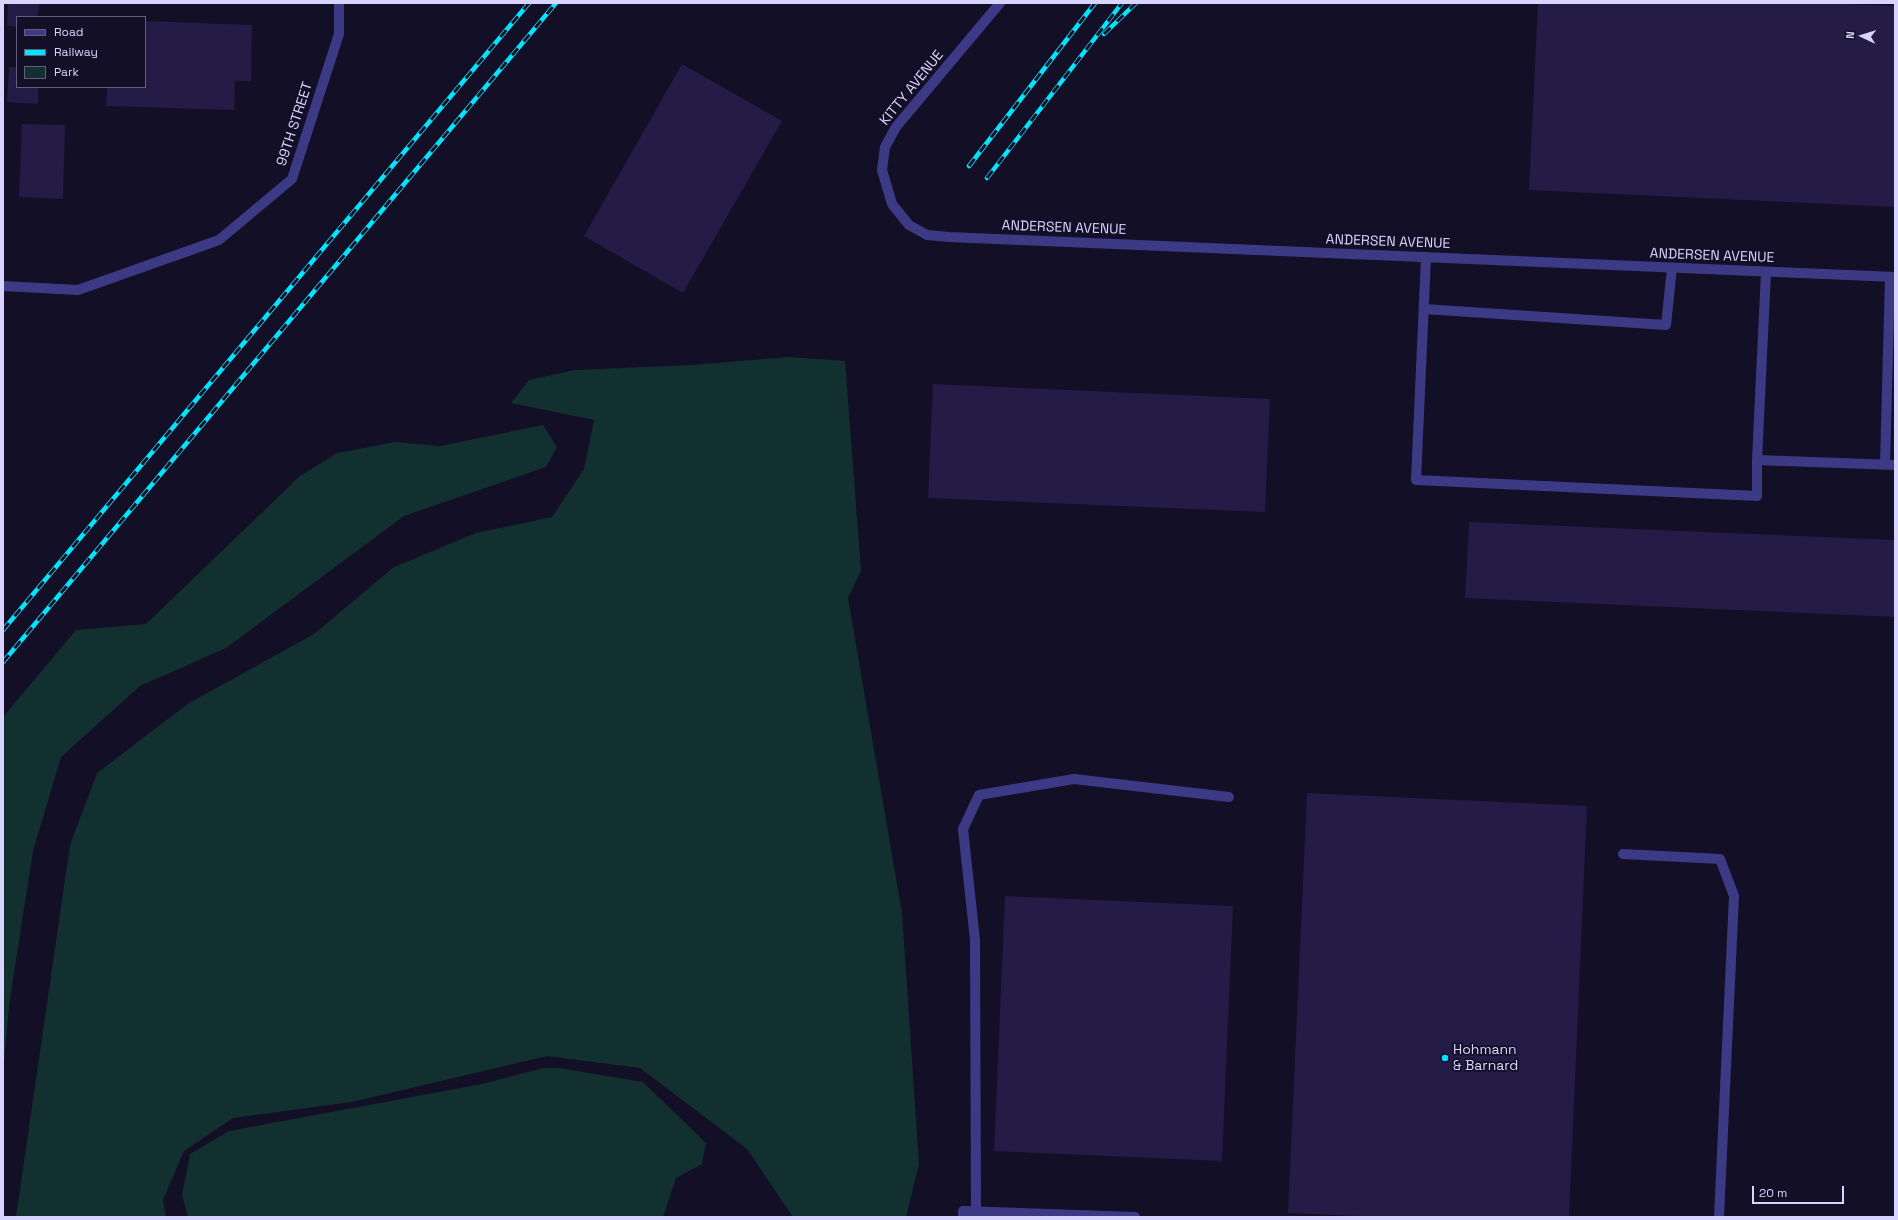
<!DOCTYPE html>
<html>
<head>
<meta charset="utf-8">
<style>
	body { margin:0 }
	#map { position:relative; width:1898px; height:1220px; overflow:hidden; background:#130f26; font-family:"Space Grotesk",sans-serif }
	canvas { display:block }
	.frame { position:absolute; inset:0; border:4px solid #d9d4ff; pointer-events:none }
	.legend { position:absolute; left:16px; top:16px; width:130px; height:72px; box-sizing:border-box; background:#130f26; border:1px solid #625e7d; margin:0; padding:5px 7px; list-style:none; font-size:12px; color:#d9d4ff }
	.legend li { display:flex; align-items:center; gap:8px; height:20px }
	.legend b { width:20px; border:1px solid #625e7d }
	.north { position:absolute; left:1842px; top:16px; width:40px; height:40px; -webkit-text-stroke:3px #130f26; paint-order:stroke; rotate:274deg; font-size:11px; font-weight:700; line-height:16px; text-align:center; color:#d9d4ff }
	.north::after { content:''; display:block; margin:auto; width:14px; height:18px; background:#d9d4ff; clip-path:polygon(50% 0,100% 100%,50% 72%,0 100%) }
	.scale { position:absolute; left:1752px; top:1186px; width:92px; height:18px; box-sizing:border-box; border:2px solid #d9d4ff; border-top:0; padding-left:5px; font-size:12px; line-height:14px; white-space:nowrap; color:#d9d4ff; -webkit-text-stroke:3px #130f26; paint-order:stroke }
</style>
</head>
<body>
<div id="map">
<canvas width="1898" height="1220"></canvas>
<div class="frame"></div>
<ul class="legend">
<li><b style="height:5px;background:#3d3a85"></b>Road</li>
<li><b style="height:5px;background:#00e5ff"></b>Railway</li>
<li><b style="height:11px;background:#12302f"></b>Park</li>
</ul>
<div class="north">N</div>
<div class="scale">20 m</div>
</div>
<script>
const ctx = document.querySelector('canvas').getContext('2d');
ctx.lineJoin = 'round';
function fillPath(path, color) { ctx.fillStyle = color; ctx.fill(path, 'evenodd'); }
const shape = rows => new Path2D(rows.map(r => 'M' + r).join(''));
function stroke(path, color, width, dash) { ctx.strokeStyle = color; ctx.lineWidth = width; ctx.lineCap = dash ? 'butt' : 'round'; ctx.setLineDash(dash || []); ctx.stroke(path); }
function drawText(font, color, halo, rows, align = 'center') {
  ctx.font = font + ' "Space Grotesk",sans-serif'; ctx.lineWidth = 3.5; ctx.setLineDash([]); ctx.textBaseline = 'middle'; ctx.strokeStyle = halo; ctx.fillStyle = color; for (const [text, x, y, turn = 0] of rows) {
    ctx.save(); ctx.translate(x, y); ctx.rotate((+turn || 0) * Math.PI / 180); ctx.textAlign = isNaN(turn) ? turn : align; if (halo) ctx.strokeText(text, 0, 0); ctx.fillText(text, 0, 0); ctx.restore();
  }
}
const green = shape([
	[788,357,845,361,861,571,848,598,902,913,919,1164,906,1217,793,1217,747,1149,640,1068,547,1056,352,1102,233,1118,184,1151,163,1200,166,1217,16,1217,70,845,97,773,189,703,314,634,394,567,476,533,552,517,584,469,594,420,511,403,529,380,575,370,693,365],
	[543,425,557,447,546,467,404,516,226,648,140,686,61,757,33,851,10,999,3,1071,3,717,76,630,146,624,300,476,337,453,395,442,440,446],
	[543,1068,559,1068,643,1082,706,1143,702,1164,676,1178,663,1217,188,1217,182,1195,190,1154,229,1131,482,1084]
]);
const building = shape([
	[8,3,39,3,38,17,17,17,17,27,7,26],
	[1538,3,1820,3,1895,6,1895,207,1529,190],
	[145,21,252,25,251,81,235,81,234,110,106,106,107,87,145,87],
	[682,64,782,121,683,293,584,236],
	[9,67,17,67,17,87,38,87,38,104,7,102],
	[22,124,65,125,63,199,19,197],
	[933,384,1270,399,1265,512,928,498],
	[1469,522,1895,540,1895,617,1465,598],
	[1307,793,1587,806,1569,1217,1382,1217,1288,1213],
	[1005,896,1233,906,1222,1161,994,1151]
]);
const lane = shape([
	[1426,257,1416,480,1757,496,1757,460],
	[1766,272,1757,460,1895,465],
	[1424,309,1666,325,1672,268],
	[1885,465,1890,277],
	[1623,854,1720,859,1734,896,1719,1217],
	[976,1212,975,940,963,829,979,795,1074,779,1229,797],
	[963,1217,963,1211,1135,1217]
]);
const street = shape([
	[1000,3,896,127,885,147,882,170,892,204,909,225,927,235,949,237,1895,277],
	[3,286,78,290,219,240,292,179,339,34,339,3]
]);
const rail = shape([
	[1104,34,1136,3],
	[969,166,1095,3],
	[987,178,1122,3],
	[3,630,529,3],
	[3,662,556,3]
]);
const markers = [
	[1445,1058,4,"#00e5ff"]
];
const streetNames = [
	["KITTY AVENUE",912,88,-51],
	["99TH STREET",295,124,-72],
	["ANDERSEN AVENUE",1064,228,2],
	["ANDERSEN AVENUE",1388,242,2],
	["ANDERSEN AVENUE",1712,256,2]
];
const poiNames = [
	["Hohmann",1453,1050],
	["& Barnard",1453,1066]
];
fillPath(green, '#12302f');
fillPath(building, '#241b47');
stroke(lane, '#3d3a85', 10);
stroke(street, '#3d3a85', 10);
stroke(rail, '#00e5ff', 4.5);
stroke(rail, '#130f26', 3, [9]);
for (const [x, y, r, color] of markers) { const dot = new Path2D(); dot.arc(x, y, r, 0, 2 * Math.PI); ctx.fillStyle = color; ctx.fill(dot); stroke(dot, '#130f26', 1.5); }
drawText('14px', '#d9d4ff', '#130f26', streetNames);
drawText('14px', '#d9d4ff', '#130f26', poiNames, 'left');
</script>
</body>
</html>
